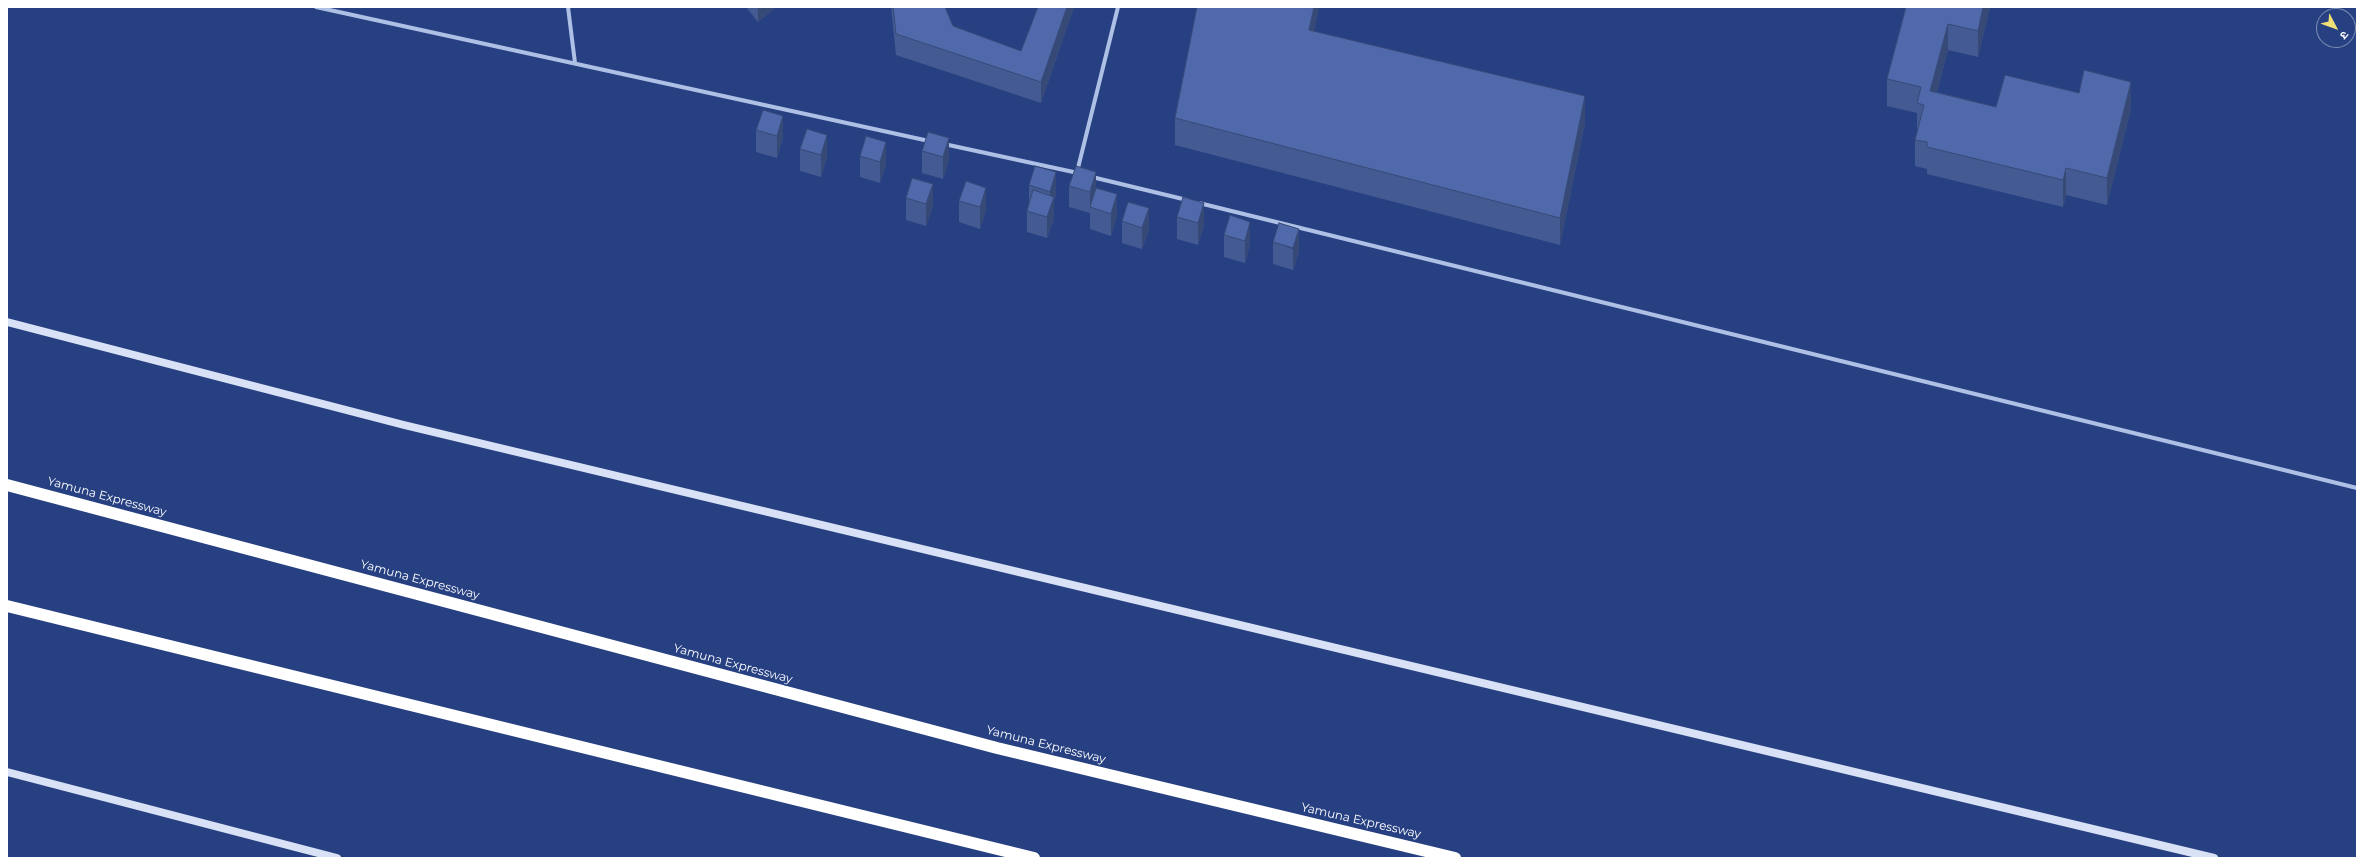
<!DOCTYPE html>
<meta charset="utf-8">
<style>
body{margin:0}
#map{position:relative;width:2364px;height:865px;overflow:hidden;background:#274082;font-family:Montserrat,"Noto Sans Devanagari",sans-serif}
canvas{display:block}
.frame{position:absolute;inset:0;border:8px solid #fff;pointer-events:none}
.north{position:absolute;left:2316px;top:8px;width:40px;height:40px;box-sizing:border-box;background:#274082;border:1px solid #7d8cb4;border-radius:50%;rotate:131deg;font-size:11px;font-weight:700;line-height:16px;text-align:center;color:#fff}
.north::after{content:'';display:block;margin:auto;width:14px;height:18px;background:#efdf75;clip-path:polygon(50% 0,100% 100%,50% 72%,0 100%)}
</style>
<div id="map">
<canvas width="2364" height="865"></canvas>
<div class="frame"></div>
<div class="north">उ</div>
</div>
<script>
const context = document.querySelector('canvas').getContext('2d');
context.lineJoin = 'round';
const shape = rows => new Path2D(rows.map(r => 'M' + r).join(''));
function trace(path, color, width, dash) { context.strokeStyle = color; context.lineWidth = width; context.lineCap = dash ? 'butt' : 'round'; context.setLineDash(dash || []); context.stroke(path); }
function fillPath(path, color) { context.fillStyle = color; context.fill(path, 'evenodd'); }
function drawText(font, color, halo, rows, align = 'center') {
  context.font = font + ' Montserrat,sans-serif'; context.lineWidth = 3; context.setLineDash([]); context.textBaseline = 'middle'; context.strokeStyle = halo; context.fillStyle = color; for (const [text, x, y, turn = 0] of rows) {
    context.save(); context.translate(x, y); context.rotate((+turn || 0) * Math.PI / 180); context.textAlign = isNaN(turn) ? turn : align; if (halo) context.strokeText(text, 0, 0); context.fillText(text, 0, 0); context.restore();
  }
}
const street = shape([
 [316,7,929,141],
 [568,7,575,63],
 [944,144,1078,173],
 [1077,172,1118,7],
 [1092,177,1187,200],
 [1199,203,2357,488]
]);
const secondary = shape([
 [7,322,404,425,2214,858],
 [7,772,337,858]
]);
const highway = shape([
 [7,485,997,748,1455,858],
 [7,606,1034,858]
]);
const wall = shape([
 [746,7,776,7,758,22],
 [891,7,945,7,953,26,1021,51,1038,7,1074,7,1041,103,896,55],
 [1197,7,1319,7,1314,32,1585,123,1560,245,1175,145,1175,118],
 [1906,7,1990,7,1978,57,1948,50,1937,92,1996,107,2131,108,2107,205,2066,195,2063,207,1927,174,1927,169,1915,166,1915,140,1918,130,1917,130,1917,113,1887,106,1887,79],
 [756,130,783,138,777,158,756,152],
 [866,136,886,164,880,183,860,177,860,156],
 [800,149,827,157,821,177,800,171],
 [922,151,949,159,943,179,922,173],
 [966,181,986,210,980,229,959,222,959,201],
 [1029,185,1056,194,1054,201,1054,219,1047,238,1027,232,1027,211,1029,202],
 [1069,186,1096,188,1117,216,1111,236,1090,229,1090,213,1069,207],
 [906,198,933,206,926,226,906,220],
 [1230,215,1250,243,1245,263,1224,257,1224,235],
 [1177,217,1204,225,1198,245,1177,239],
 [1122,221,1149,230,1142,249,1122,243],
 [1273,242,1299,251,1293,270,1273,264]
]);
const shadedWall = shape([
 [758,7,776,7,758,22],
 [1067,7,1074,7,1041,103,1041,82],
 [1314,7,1319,7,1309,57,1309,30],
 [1983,7,1990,7,1978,57,1978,31],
 [1948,24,1948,50,1930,117,1930,91],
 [2131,82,2131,108,2107,205,2107,178],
 [1585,96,1585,123,1560,245,1560,218],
 [783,116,783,138,777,158,777,136],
 [827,135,827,157,821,177,821,155],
 [949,138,949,159,943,179,943,157],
 [886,142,886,164,880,183,880,162],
 [2066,168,2066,195,2063,207,2063,180],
 [1056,172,1056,194,1054,201,1054,219,1047,238,1047,217,1050,210,1050,192],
 [1096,172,1096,194,1090,207,1090,192],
 [933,184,933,206,926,226,926,204],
 [986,188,986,210,980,229,980,207],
 [1117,194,1117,216,1111,236,1111,214],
 [1204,203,1204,225,1198,245,1198,223],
 [1149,208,1149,230,1142,249,1142,228],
 [1250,222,1250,243,1245,263,1245,241],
 [1299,229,1299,251,1293,270,1293,248]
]);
const building = shape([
 [893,7,945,7,953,26,1021,51,1038,7,1067,7,1041,82,896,34,893,7],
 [1197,7,1314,7,1309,30,1585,96,1560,218,1175,118,1197,7],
 [1906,7,1983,7,1978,31,1948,24,1930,91,1996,107,2005,75,2079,93,2084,70,2131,82,2107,178,2066,168,2063,180,1927,147,1927,142,1915,140,1924,105,1917,103,1921,87,1887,79,1906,7],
 [763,110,783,116,777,136,756,130,763,110],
 [807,129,827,135,821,155,800,149,807,129],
 [928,132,949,138,943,157,922,151,928,132],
 [866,136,886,142,880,162,860,156,866,136],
 [1035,166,1056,172,1050,192,1029,185,1035,166],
 [1076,166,1096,172,1090,192,1069,186,1076,166],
 [912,178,933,184,926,204,906,198,912,178],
 [966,181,986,188,980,207,959,201,966,181],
 [1096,188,1117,194,1111,214,1090,207,1096,188],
 [1033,190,1054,197,1047,217,1027,211,1033,190],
 [1183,197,1204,203,1198,223,1177,217,1183,197],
 [1128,202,1149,208,1142,228,1122,221,1128,202],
 [1230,215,1250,222,1245,241,1224,235,1230,215],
 [1279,223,1299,229,1293,248,1273,242,1279,223]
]);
const streetNames = [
 ["Yamuna Expressway",107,497,15],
 ["Yamuna Expressway",420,580,15],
 ["Yamuna Expressway",733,664,15],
 ["Yamuna Expressway",1046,745,14],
 ["Yamuna Expressway",1361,821,13]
];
trace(street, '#afc0e6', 4);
trace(secondary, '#d9e1f6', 8);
trace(highway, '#fff', 12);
fillPath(wall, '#445a92');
fillPath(shadedWall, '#374a77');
fillPath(building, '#4f69aa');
trace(building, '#374a77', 1);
drawText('12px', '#fff', '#274082', streetNames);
</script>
